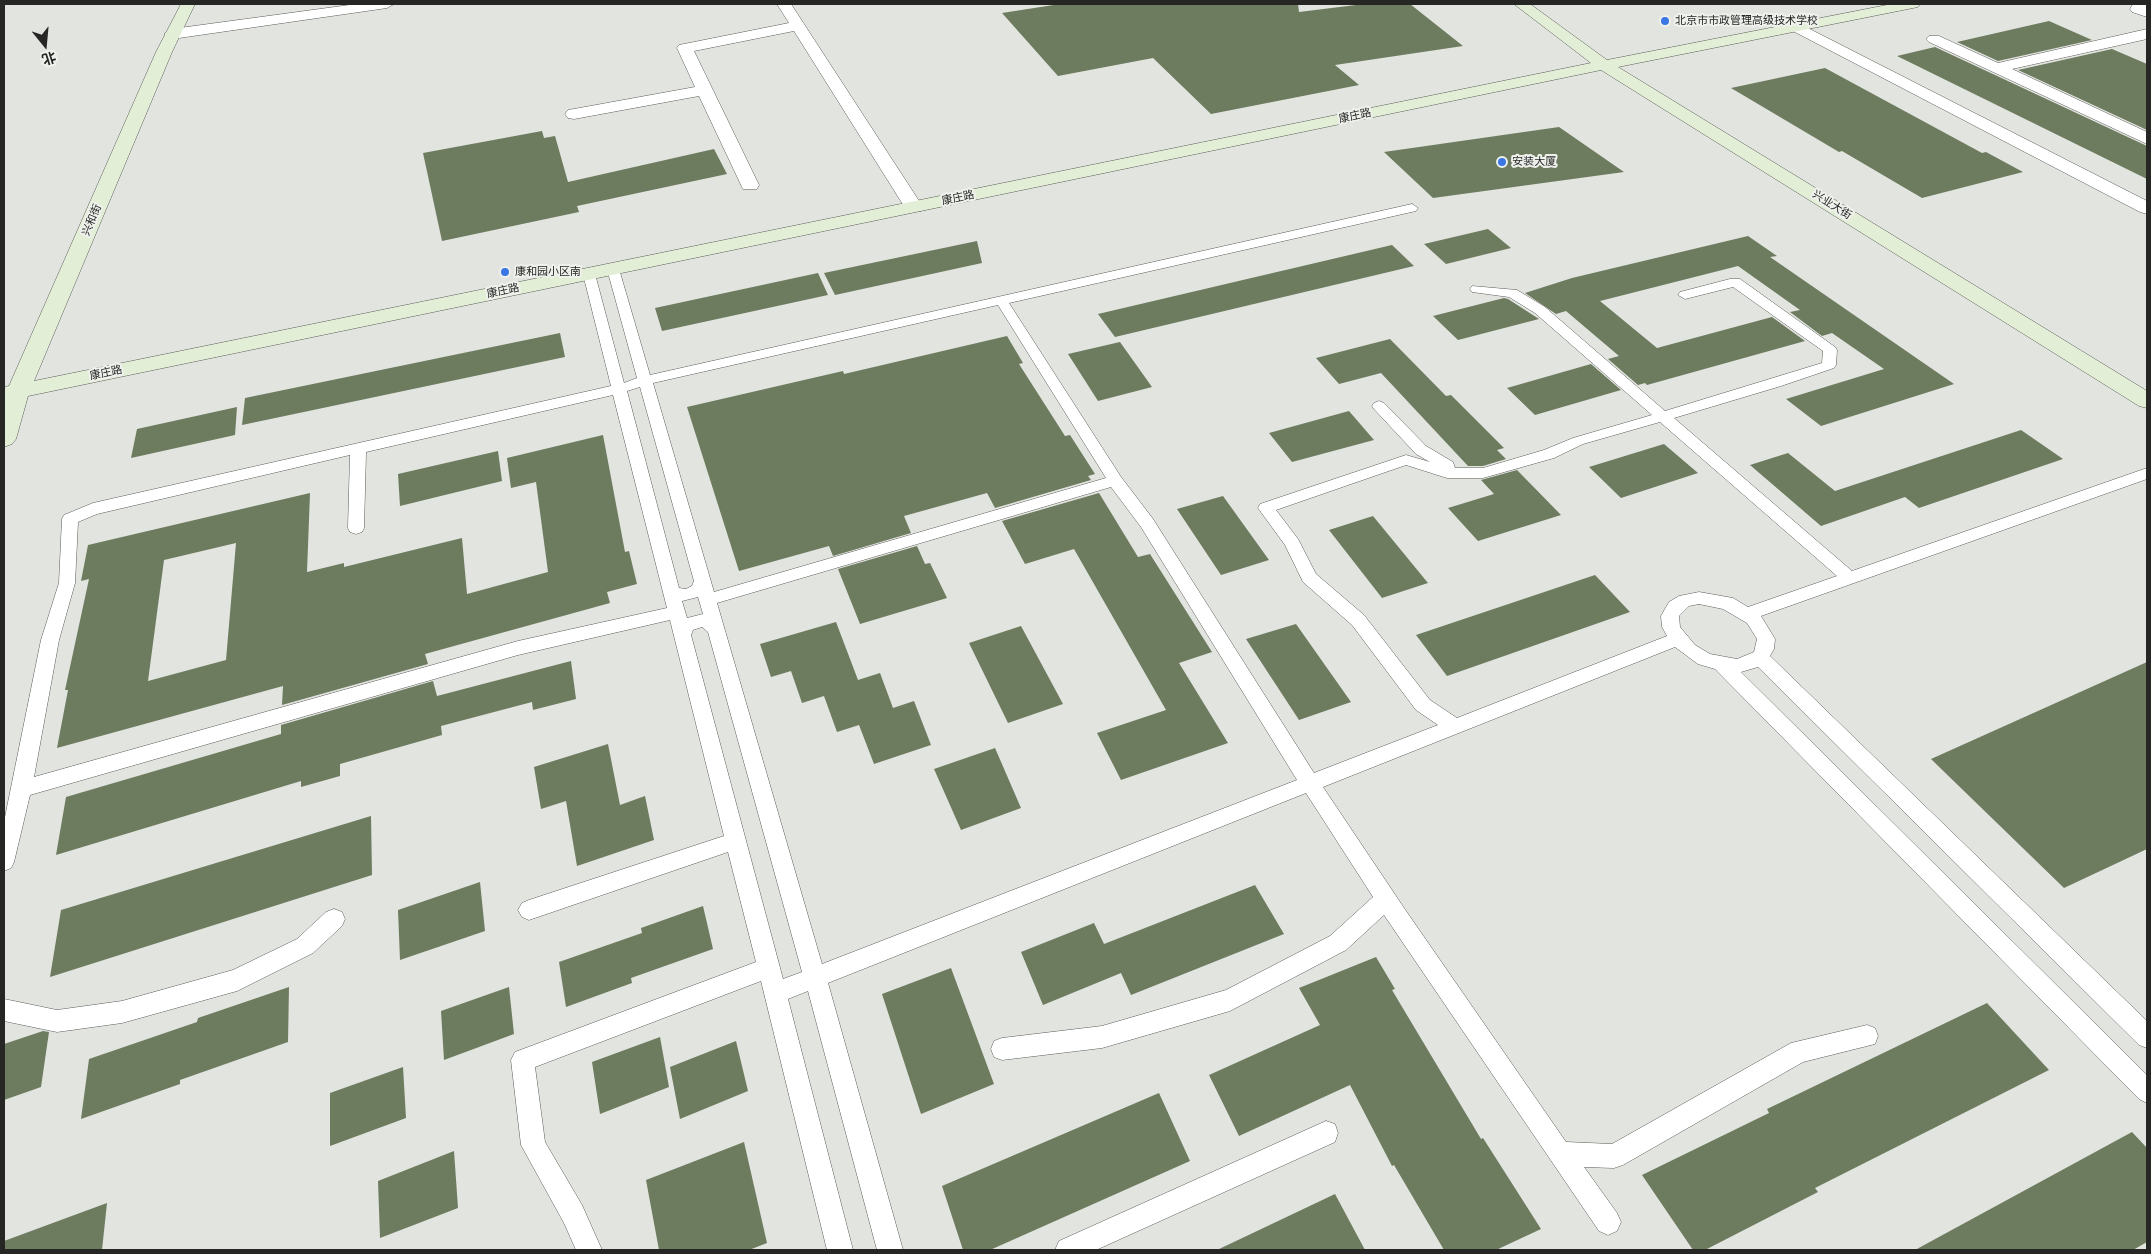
<!DOCTYPE html>
<meta charset="utf-8">
<style>
body{margin:0}
#map{position:relative;width:2151px;height:1254px;overflow:hidden;background:#e2e4e0;font-family:Literata,"Noto Sans SC",serif}
canvas{display:block}
.frame{position:absolute;inset:0;border:5px solid #262725;pointer-events:none}
.north{position:absolute;left:20px;top:20px;width:50px;height:50px;-webkit-text-stroke:4px #eff1ed;paint-order:stroke;rotate:163deg;font-size:14px;font-weight:700;line-height:20px;text-align:center;color:#262725}
.north::after{content:'';display:block;margin:auto;width:18px;height:22px;background:#262725;clip-path:polygon(50% 0,100% 100%,50% 72%,0 100%)}
</style>
<div id="map">
<canvas width="2151" height="1254"></canvas>
<div class="frame"></div>
<div class="north">北</div>
</div>
<script>
const context = document.querySelector('canvas').getContext('2d');
context.lineJoin = 'round';
function fillPath(path, color) { context.fillStyle = color; context.fill(path, 'evenodd'); }
const shape = rows => new Path2D(rows.map(r => 'M' + r).join(''));
function trace(path, color, width, dash) { context.strokeStyle = color; context.lineWidth = width; context.lineCap = dash ? 'butt' : 'round'; context.setLineDash(dash || []); context.stroke(path); }
function drawText(font, color, halo, rows, align = 'center') {
  context.font = font + ' Literata,"Noto Sans SC",serif'; context.lineWidth = 4; context.setLineDash([]); context.textBaseline = 'middle'; context.strokeStyle = halo; context.fillStyle = color; for (const [text, x, y, turn = 0] of rows) {
    context.save(); context.translate(x, y); context.rotate((+turn || 0) * Math.PI / 180); context.textAlign = isNaN(turn) ? turn : align; if (halo) context.strokeText(text, 0, 0); context.fillText(text, 0, 0); context.restore();
  }
}
const building = shape([
 [1060,4,1298,4,1299,12,1364,4,1410,4,1463,46,1335,65,1359,85,1211,114,1153,58,1058,76,1002,13],
 [2049,21,2092,40,1998,61,1957,42],
 [1935,47,2147,146,2147,179,1897,56],
 [2112,49,2147,64,2147,130,2018,70],
 [1825,68,1982,153,1986,152,2023,172,1922,198,1842,151,1839,152,1731,88],
 [1559,127,1624,172,1433,198,1384,152],
 [542,131,544,138,555,136,568,182,714,149,727,174,577,206,579,212,442,241,423,153],
 [1488,229,1511,248,1446,264,1424,244],
 [1748,236,1777,256,1770,257,1954,384,1821,426,1786,399,1884,369,1832,333,1822,336,1790,312,1800,310,1738,266,1600,301,1657,348,1772,317,1805,341,1647,385,1645,383,1638,385,1608,359,1619,356,1566,311,1556,314,1525,293,1572,278],
 [977,241,982,263,835,295,824,273],
 [1392,245,1414,266,1115,337,1098,314],
 [818,273,828,295,662,331,655,308],
 [1504,298,1508,299,1539,319,1458,340,1433,316],
 [560,333,565,357,242,425,245,398],
 [1007,336,1023,363,1019,364,1065,436,1070,435,1095,474,1088,476,1091,480,995,508,987,493,904,516,911,533,833,556,829,546,739,571,687,407,843,371,844,374],
 [1390,339,1446,396,1451,395,1504,448,1497,450,1506,459,1483,466,1468,466,1381,373,1339,384,1316,358],
 [1120,342,1152,387,1098,401,1068,354],
 [1591,364,1621,390,1535,415,1507,388],
 [237,407,235,435,131,458,137,429],
 [1349,411,1374,440,1292,462,1269,433],
 [2021,430,2063,459,1919,508,1905,497,1821,526,1750,465,1788,453,1835,491],
 [603,435,625,552,629,551,637,584,607,592,610,603,425,654,428,664,282,705,283,686,57,748,68,690,65,690,89,579,81,581,88,545,310,493,307,572,344,563,344,567,462,538,467,594,548,572,536,482,511,488,507,458],
 [236,543,226,660,148,681,164,560],
 [1664,444,1698,473,1621,498,1589,467],
 [498,451,502,481,400,506,398,474],
 [1517,470,1561,515,1478,541,1448,508,1494,494,1481,480],
 [1099,493,1138,557,1150,554,1212,652,1179,663,1228,743,1121,780,1097,733,1166,710,1074,549,1025,564,1002,521],
 [1223,496,1269,560,1221,575,1177,509],
 [1373,516,1428,583,1382,598,1329,530],
 [917,546,925,564,930,563,947,598,860,624,838,569],
 [1595,575,1630,612,1447,676,1416,635],
 [836,622,858,680,880,673,893,708,914,701,931,745,874,764,859,725,837,732,824,696,802,703,791,671,771,677,760,644],
 [1296,624,1351,702,1299,720,1246,639],
 [1021,626,1063,704,1008,723,969,643],
 [571,661,576,699,533,710,532,702,441,726,442,735,340,764,340,776,301,787,301,781,56,855,66,797,281,734,281,725,433,681,437,696],
 [2147,662,2147,849,2064,888,1931,759],
 [608,744,620,805,645,796,654,840,577,866,566,801,541,809,534,767],
 [995,748,1021,808,961,830,934,769],
 [371,816,372,875,50,977,61,910],
 [480,882,485,931,400,960,398,910],
 [1255,885,1284,934,1131,995,1121,973,1043,1005,1021,952,1094,923,1104,944],
 [703,906,713,949,631,978,632,983,566,1007,559,962,642,933,641,928],
 [1376,957,1395,989,1392,990,1481,1139,1483,1138,1541,1229,1496,1250,1444,1250,1394,1165,1392,1166,1350,1085,1239,1136,1209,1075,1320,1025,1299,988],
 [951,968,994,1084,921,1114,882,994],
 [289,987,288,1042,180,1080,180,1084,81,1119,89,1059,197,1022,198,1018],
 [509,987,514,1034,444,1060,441,1011],
 [1987,1003,2049,1070,1815,1188,1818,1192,1705,1250,1693,1250,1642,1175,1769,1113,1767,1109],
 [43,1031,49,1032,41,1087,4,1100,4,1044],
 [660,1037,669,1087,600,1114,592,1062],
 [736,1041,748,1091,680,1119,670,1067],
 [403,1067,406,1118,330,1146,330,1093],
 [1159,1093,1190,1161,990,1250,963,1250,942,1186],
 [2132,1132,2147,1148,2147,1242,2133,1250,1915,1250],
 [744,1142,767,1243,749,1250,659,1250,646,1180],
 [454,1151,458,1208,380,1238,378,1181],
 [1335,1194,1365,1250,1217,1250],
 [107,1203,102,1250,4,1250,4,1241]
]);
const lane = shape([
 [1412,204,1418,208,1416,211,1009,303,1121,477,1153,519,1314,773,1438,725,1416,710,1352,625,1303,582,1285,545,1258,508,1260,504,1406,455,1430,462,1416,454,1374,409,1372,406,1374,403,1379,401,1384,403,1426,446,1453,462,1455,468,1483,468,1544,450,1573,438,1652,415,1535,313,1509,297,1472,292,1470,289,1472,286,1517,290,1545,307,1665,411,1822,363,1823,351,1733,287,1685,299,1678,295,1680,292,1730,279,1740,279,1835,347,1837,350,1836,365,1834,368,1781,386,1674,418,1852,571,2147,468,2147,479,1761,616,1775,639,1774,649,1770,656,2147,1021,2147,1048,2139,1045,1758,667,1741,672,2147,1075,2147,1103,2139,1099,1715,669,1698,664,1675,647,1323,787,1404,908,1566,1142,1612,1144,1791,1043,1867,1025,1875,1028,1878,1036,1875,1044,1803,1062,1623,1165,1614,1168,1584,1167,1617,1213,1621,1222,1617,1231,1608,1235,1599,1231,1384,915,1346,950,1230,1011,1102,1048,1002,1060,994,1057,991,1049,994,1041,1002,1038,1102,1026,1226,990,1330,936,1373,897,1306,793,828,983,903,1250,877,1250,808,991,788,999,853,1250,827,1250,761,981,535,1067,545,1142,582,1205,602,1250,576,1250,564,1223,521,1145,511,1060,515,1052,756,962,728,852,529,920,522,917,518,910,522,903,529,900,724,836,670,620,518,655,30,795,14,862,11,868,4,871,4,822,41,640,59,583,62,519,64,515,93,503,611,386,583,274,589,270,595,274,624,383,637,378,607,269,613,265,619,269,650,375,1412,204],
 [998,305,1106,478,714,592,653,383,998,305],
 [640,387,694,581,692,586,686,589,679,588,627,391,640,387],
 [613,395,667,608,518,641,34,777,59,640,75,583,78,522,97,514,350,455,348,528,350,532,356,534,362,532,364,528,366,452,613,395],
 [1660,422,1837,576,1748,607,1733,598,1699,592,1679,596,1669,602,1661,616,1662,627,1667,636,1457,718,1430,700,1364,615,1316,574,1298,539,1276,510,1406,465,1447,478,1483,478,1554,458,1583,444,1660,422],
 [1111,487,1141,527,1297,780,822,964,717,603,1111,487],
 [698,597,703,614,687,618,682,601,698,597],
 [1699,604,1723,609,1747,623,1757,639,1754,652,1737,659,1710,654,1695,645,1680,627,1679,616,1689,606,1699,604],
 [702,627,708,632,802,972,783,979,691,635,693,630,702,627],
 [334,909,342,912,345,919,342,926,313,953,237,991,122,1023,57,1032,4,1021,4,999,57,1010,122,1001,233,970,297,939,326,912,334,909],
 [1326,1121,1335,1124,1338,1133,1335,1142,1096,1250,1055,1250,1059,1241,1326,1121]
]);
const street = shape([
 [357,4,394,4,387,8,172,39,164,34,172,29,357,4],
 [777,4,791,4,923,207,921,211,907,211,794,31,694,51,759,185,757,189,743,189,741,185,699,96,574,119,568,118,565,114,568,110,574,109,695,87,677,48,679,45,789,23,777,4],
 [2133,4,2147,4,2147,17,2132,12,2130,9,2133,4],
 [1796,22,2147,201,2147,214,2140,212,1791,30,1788,27,1796,22],
 [2147,29,2147,39,2012,69,2147,132,2147,144,1929,42,1926,39,1929,36,1939,36,1998,63,2147,29]
]);
const secondary = shape([
 [181,4,195,4,172,52,34,381,1591,63,1514,4,1530,4,1607,60,1892,4,1920,4,1918,7,1618,67,2147,391,2147,408,2139,406,1601,70,28,396,16,439,12,444,4,447,4,387,9,386,156,52,181,4]
]);
const markers = [
 [1665,21,5,"#3b76e5"],
 [1502,162,5,"#3b76e5"],
 [505,272,5,"#3b76e5"]
];
const farPoinames = [
 ["北京市市政管理高级技术学校",1675,21],
 ["安装大厦",1512,162],
 ["康和园小区南",515,272]
];
const farStreetnames = [
 ["康庄路",1355,116,-12],
 ["康庄路",958,198,-12],
 ["兴业大街",1832,205,32],
 ["兴和街",92,220,-67],
 ["康庄路",503,291,-12],
 ["康庄路",106,373,-12]
];
fillPath(building, '#6d7b5e');
trace(lane, '#5b5c59', 1);
trace(street, '#5b5c59', 1);
trace(secondary, '#5b5c59', 1);
fillPath(lane, '#fff');
fillPath(street, '#fff');
fillPath(secondary, '#e3eed6');
for (const [x, y, r, color] of markers) { const dot = new Path2D(); dot.arc(x, y, r, 0, 2 * Math.PI); context.fillStyle = color; context.fill(dot); trace(dot, '#eff1ed', 2); }
drawText('11px', '#262725', '#eff1ed', farPoinames, 'left');
drawText('11px', '#262725', '#eff1ed', farStreetnames);
</script>
